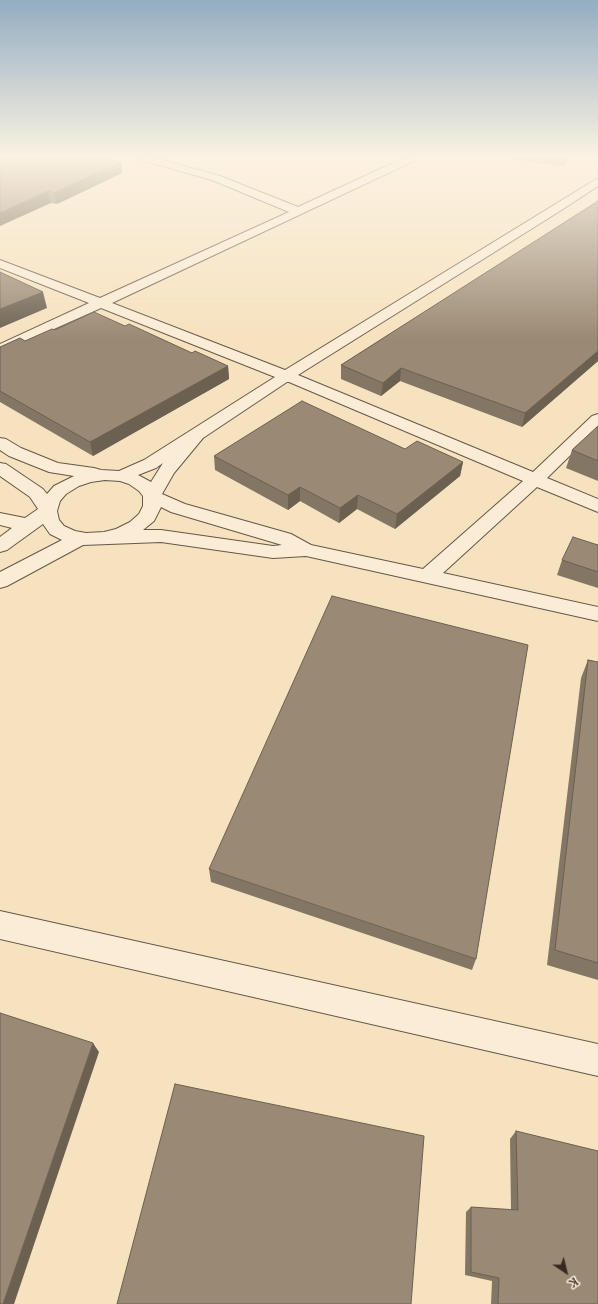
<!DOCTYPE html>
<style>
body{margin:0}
#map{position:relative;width:598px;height:1304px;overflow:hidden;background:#f7e2bf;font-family:"Sorts Mill Goudy",serif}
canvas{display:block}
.north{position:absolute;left:546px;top:1252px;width:40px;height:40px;-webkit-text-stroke:3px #faecd5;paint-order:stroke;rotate:145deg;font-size:11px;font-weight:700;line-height:16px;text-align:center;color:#352922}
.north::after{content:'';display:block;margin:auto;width:14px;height:18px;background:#352922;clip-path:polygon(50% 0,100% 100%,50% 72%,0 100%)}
</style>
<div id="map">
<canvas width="598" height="1304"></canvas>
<div class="north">K</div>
</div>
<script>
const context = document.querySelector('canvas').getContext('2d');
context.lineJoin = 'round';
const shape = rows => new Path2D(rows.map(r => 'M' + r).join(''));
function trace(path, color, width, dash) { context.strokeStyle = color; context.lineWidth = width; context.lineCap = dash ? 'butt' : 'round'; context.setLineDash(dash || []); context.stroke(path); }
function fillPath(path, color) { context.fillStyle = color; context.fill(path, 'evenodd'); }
const minor = shape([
 [140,158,155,158,220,176,298,207,404,158,417,158,416,160,112,303,285,370,598,178,598,186,560,211,298,375,533,472,592,416,598,414,598,428,547,478,598,499,598,512,537,487,443,573,598,607,598,621,306,556,273,558,161,542,83,545,7,586,0,588,0,572,62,540,50,534,43,524,7,550,0,552,0,537,12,528,0,525,0,513,25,518,38,509,30,497,0,476,0,463,6,464,43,489,47,494,54,486,74,476,49,472,9,456,0,450,0,438,6,439,21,448,58,463,94,468,101,470,119,471,144,460,275,377,101,308,0,353,0,344,89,303,0,268,0,260,100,298,289,212,212,180,141,160,140,158],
 [287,382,289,382,523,481,423,569,311,545,291,534,185,504,162,494,174,473,203,438,287,382],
 [163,463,151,482,138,475,156,468,163,463],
 [105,480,120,481,129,484,139,491,143,496,143,506,139,514,130,522,116,529,104,532,86,533,75,531,64,526,59,520,57,511,60,501,66,494,79,486,91,482,105,480],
 [161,507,171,512,282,545,273,546,161,530,143,530,154,521,161,507],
 [0,911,598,1044,598,1076,0,939,0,911]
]);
const wall = shape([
 [0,158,122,173,57,204,51,203],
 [504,158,569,158,563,166],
 [598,201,598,361,522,427,400,381,381,396,341,379,341,365],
 [125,326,192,353,228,366,229,379,93,456,0,402,0,347,25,341,55,330],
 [598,426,598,481,566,468,572,450],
 [405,449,463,462,460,476,395,529,357,509,339,523,300,501,288,510,215,470,214,456],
 [598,545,598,588,557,575,562,560],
 [588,660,598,662,598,980,547,965,581,678],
 [209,869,476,959,472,970,211,882],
 [516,1131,598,1304,491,1304,492,1281,465,1275,466,1212,471,1207,511,1210,510,1139]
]);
const shadedWall = shape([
 [565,158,569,158,563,166],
 [121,162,122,173,57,204,54,193],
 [48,191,51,203,0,226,0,213],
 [43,292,47,308,0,328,0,309],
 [598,351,598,361,522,427,525,413],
 [228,366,229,379,93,456,90,442],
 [401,368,400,381,381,396,383,383],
 [463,462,460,476,395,529,397,514],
 [300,487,300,501,288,510,288,495],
 [358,495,357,509,339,523,340,508],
 [93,1043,99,1052,14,1304,3,1304]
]);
const building = shape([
 [0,158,101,158,121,162,54,193,48,191,0,213,0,158],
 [598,201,598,351,525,413,401,368,383,383,341,365,598,201],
 [0,272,43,292,0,309,0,272],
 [94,312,125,326,129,324,192,353,195,351,228,366,90,442,0,391,0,347,20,338,25,341,52,329,55,330,94,312],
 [302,401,405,449,417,441,463,462,397,514,358,495,340,508,300,487,288,495,214,456,302,401],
 [598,426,598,461,572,450,598,426],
 [573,537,598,545,598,572,562,560,573,537],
 [332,596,528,645,476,959,209,869,332,596],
 [588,660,598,662,598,963,555,950,588,660],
 [0,1013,93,1043,3,1304,0,1304,0,1013],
 [175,1084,424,1136,411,1304,117,1304,175,1084],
 [516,1131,598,1151,598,1304,498,1304,499,1278,471,1272,471,1207,518,1210,516,1131]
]);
trace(minor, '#665749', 2);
fillPath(minor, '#faecd5');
fillPath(wall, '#847664');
fillPath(shadedWall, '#6c6051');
fillPath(building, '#9a8974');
trace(building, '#6c6051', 1);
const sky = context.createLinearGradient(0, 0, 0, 340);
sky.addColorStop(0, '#93adc2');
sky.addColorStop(0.46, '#fbf2e2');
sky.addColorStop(1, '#fbf2e200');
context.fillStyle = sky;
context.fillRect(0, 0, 598, 340);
</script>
